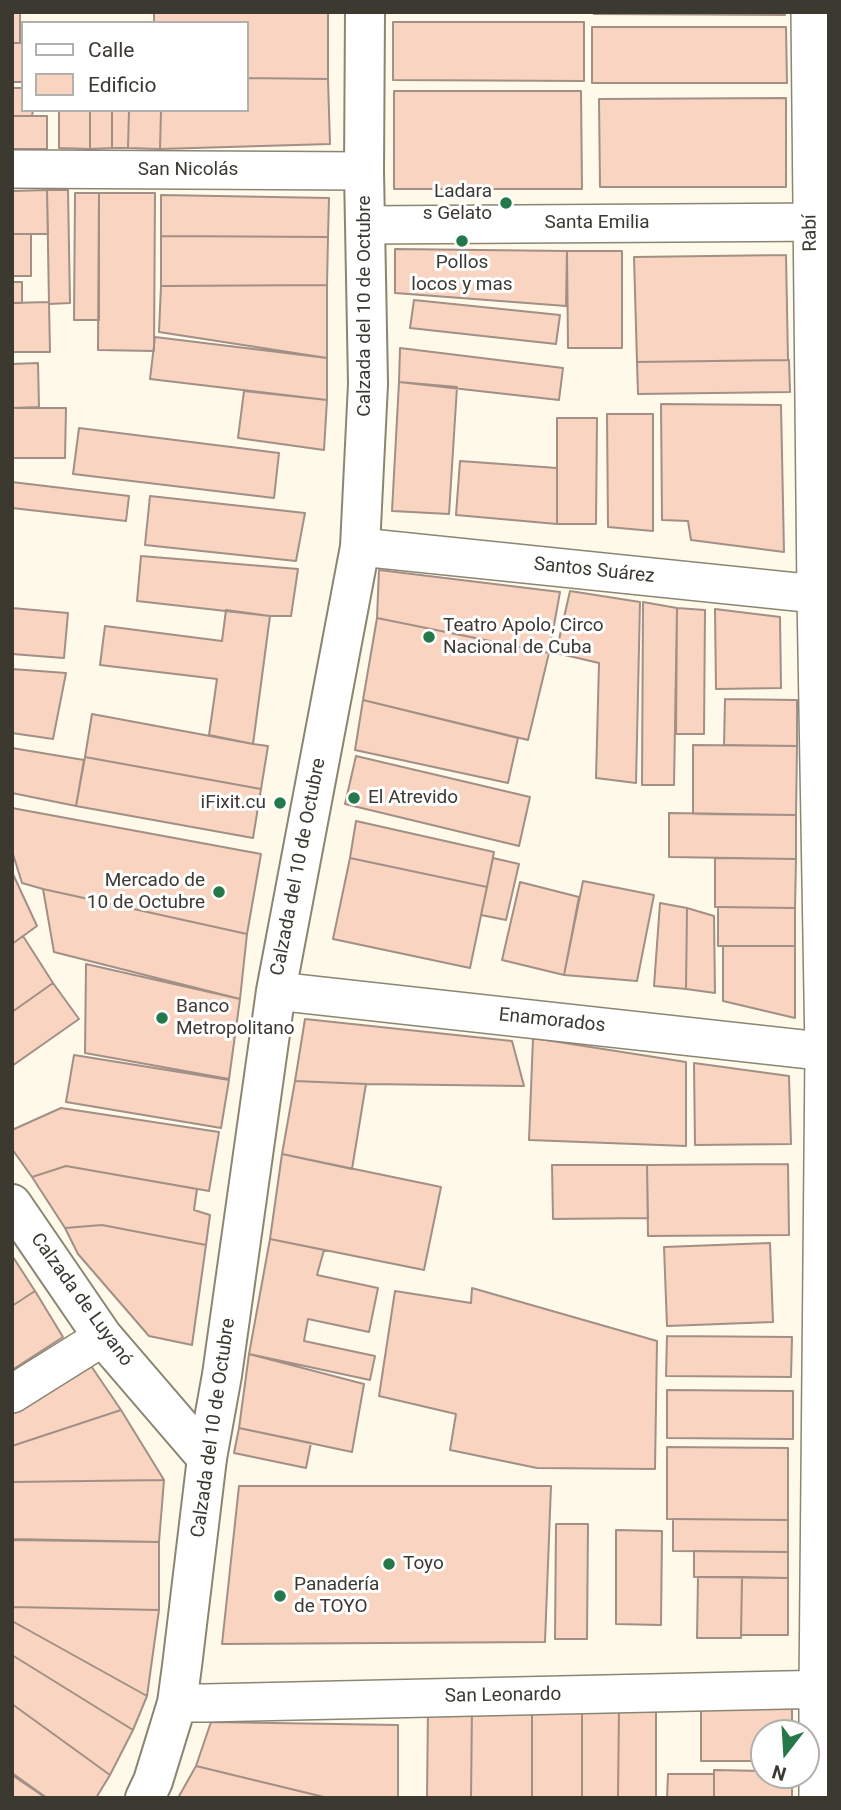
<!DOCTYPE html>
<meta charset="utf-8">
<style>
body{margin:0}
#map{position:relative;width:841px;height:1810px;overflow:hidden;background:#fff9ea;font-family:Roboto,sans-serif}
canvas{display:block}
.frame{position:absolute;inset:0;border:14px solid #3c3931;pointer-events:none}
.legend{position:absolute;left:21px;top:21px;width:228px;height:91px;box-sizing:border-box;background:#fff;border:2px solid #b1b0ad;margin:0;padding:9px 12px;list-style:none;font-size:21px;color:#3c3931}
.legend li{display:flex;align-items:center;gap:14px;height:35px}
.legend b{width:35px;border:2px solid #b1b0ad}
.north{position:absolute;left:750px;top:1719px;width:70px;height:70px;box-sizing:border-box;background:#fff;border:2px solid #b1b0ad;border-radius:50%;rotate:197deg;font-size:19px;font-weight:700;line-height:28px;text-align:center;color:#3c3931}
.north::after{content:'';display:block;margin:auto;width:24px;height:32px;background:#25784a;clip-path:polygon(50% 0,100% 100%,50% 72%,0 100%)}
</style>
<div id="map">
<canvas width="841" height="1810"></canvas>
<div class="frame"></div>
<ul class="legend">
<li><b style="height:9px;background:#fff"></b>Calle</li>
<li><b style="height:19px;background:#f9d4c1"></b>Edificio</li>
</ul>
<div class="north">N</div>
</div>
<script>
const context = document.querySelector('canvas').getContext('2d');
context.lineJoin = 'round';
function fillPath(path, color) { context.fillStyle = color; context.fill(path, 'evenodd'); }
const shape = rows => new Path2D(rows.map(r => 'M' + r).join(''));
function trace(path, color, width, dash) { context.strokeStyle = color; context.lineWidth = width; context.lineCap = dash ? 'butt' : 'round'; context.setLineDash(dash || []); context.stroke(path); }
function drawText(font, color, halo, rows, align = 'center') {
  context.font = font + ' Roboto,sans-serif'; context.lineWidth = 6; context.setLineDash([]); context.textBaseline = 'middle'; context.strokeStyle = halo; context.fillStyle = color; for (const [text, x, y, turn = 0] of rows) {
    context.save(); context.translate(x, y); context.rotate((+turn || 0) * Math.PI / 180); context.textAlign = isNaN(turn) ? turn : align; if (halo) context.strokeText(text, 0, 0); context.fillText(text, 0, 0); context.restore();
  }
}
const building = shape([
 [12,12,20,12,20,43,12,43,12,12],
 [154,12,328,12,328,79,247,78,247,23,154,23,154,12],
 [594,12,785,12,785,15,594,14,594,12],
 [393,22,584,22,584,81,393,80,393,22],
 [592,27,786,27,787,83,592,83,592,27],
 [12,43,23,43,23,82,12,82,12,43],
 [247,78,328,79,330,144,160,149,161,110,247,110,247,78],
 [12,88,23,88,23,110,33,110,32,116,12,116,12,88],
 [394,91,581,91,582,189,394,189,394,91],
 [786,98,786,187,600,187,599,99,786,98],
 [59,110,90,110,90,149,59,148,59,110],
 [90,110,112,110,112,148,90,149,90,110],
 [112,110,129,110,128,148,112,148,112,110],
 [129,110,161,110,160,149,128,148,129,110],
 [12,116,47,116,47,149,12,149,12,116],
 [47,190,68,190,70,303,49,304,47,190],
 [47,190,48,234,12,234,12,191,47,190],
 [75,193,99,193,99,320,74,320,75,193],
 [99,193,155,193,154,351,98,350,99,193],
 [161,195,329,198,328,237,161,236,161,195],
 [12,234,31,234,31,276,12,276,12,234],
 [161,236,328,237,327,285,161,286,161,236],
 [395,249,567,251,566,306,395,293,395,249],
 [567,251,622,251,622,348,568,348,567,251],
 [786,255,788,360,637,362,634,257,786,255],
 [12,282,22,282,22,303,12,303,12,282],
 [327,285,327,358,159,332,161,286,327,285],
 [414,300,560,315,556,344,410,328,414,300],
 [49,302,50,352,12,352,12,303,49,302],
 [155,337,327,358,327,400,150,379,155,337],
 [400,348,563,368,559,400,399,382,400,348],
 [789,360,790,392,638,394,637,362,789,360],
 [38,363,39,407,12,408,12,364,38,363],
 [399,382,457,387,449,514,392,511,399,382],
 [244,391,327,400,324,450,238,438,244,391],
 [661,404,781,405,784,552,691,540,688,521,662,520,661,404],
 [12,408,66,408,65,458,12,458,12,408],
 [607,414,653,414,653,531,608,527,607,414],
 [557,418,597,418,596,524,557,524,557,418],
 [79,428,279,453,274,498,73,474,79,428],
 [460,461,557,468,557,524,456,515,460,461],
 [12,482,129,496,126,521,12,508,12,482],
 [150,496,305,513,296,561,145,545,150,496],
 [141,556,298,569,291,616,270,616,137,601,141,556],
 [379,570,560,592,549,653,377,618,379,570],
 [570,591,640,602,636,783,596,778,599,663,556,653,570,591],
 [643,602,677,608,674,785,642,785,643,602],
 [12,608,68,613,64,658,12,654,12,608],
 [677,608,705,610,704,734,676,734,677,608],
 [715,609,780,617,781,688,716,689,715,609],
 [226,610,270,616,253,744,209,735,217,679,100,665,105,626,222,641,226,610],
 [377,618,549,653,528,740,363,700,377,618],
 [12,669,66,673,53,739,12,733,12,669],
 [725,699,797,700,797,746,724,745,725,699],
 [363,700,518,738,508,783,355,750,363,700],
 [92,714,253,744,268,746,261,789,85,757,92,714],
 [693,745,797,746,796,815,693,814,693,745],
 [12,748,84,760,76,806,12,793,12,748],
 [356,756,530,797,519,846,345,804,356,756],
 [85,757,261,789,253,838,76,806,85,757],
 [12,808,261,854,247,934,43,889,22,883,12,851,12,808],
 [669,813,796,815,796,859,669,857,669,813],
 [356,821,494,852,487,887,350,858,356,821],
 [350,858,487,887,470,968,333,939,350,858],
 [493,858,519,864,506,920,481,915,493,858],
 [715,858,796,859,795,908,715,907,715,858],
 [12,872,37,926,12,944,12,872],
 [583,881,654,895,637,981,564,975,583,881],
 [520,882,579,897,564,975,502,960,520,882],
 [43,889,247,934,240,999,54,952,43,889],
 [660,903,687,908,686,989,654,986,660,903],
 [718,907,795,908,795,946,718,946,718,907],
 [687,908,714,916,715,993,686,989,687,908],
 [23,936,53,983,12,1012,12,944,23,936],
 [723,946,795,946,795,1018,723,1001,723,946],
 [86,964,240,999,229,1079,85,1053,86,964],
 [53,983,79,1019,12,1066,12,1012,53,983],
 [305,1019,512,1041,524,1086,366,1084,295,1081,305,1019],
 [533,1038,686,1062,686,1146,529,1140,533,1038],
 [74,1055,229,1080,221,1128,66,1102,74,1055],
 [694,1063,789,1076,791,1144,695,1145,694,1063],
 [295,1081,366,1084,352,1169,282,1154,295,1081],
 [61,1108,219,1132,209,1191,66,1166,32,1177,12,1149,12,1130,61,1108],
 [282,1154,441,1187,424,1270,270,1239,282,1154],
 [788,1164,789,1235,648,1236,647,1165,788,1164],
 [552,1165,647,1165,648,1218,553,1219,552,1165],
 [66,1166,197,1189,194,1210,210,1215,206,1245,102,1225,65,1228,32,1177,66,1166],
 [102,1225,206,1245,192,1345,149,1336,78,1254,65,1228,102,1225],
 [270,1239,324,1250,317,1275,378,1288,369,1332,308,1319,304,1341,375,1356,370,1380,249,1354,270,1239],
 [770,1243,773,1322,667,1326,664,1247,770,1243],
 [13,1257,35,1291,12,1306,12,1258,13,1257],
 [472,1288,657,1341,655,1469,537,1468,450,1450,456,1414,379,1396,395,1291,471,1303,472,1288],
 [35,1291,63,1337,12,1370,12,1306,35,1291],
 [667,1336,792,1337,791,1377,666,1376,667,1336],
 [249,1354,364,1384,352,1452,239,1428,249,1354],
 [87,1360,121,1410,12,1446,12,1412,87,1360],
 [667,1390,793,1391,793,1439,667,1438,667,1390],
 [121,1410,164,1480,12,1482,12,1446,121,1410],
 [239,1428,311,1443,306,1468,234,1453,239,1428],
 [667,1447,788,1448,788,1520,667,1519,667,1447],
 [164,1480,159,1542,12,1539,12,1482,164,1480],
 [239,1486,551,1486,545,1642,222,1644,239,1486],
 [673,1519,788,1520,788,1552,673,1551,673,1519],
 [556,1524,588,1524,587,1639,555,1639,556,1524],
 [616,1530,662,1531,661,1625,616,1624,616,1530],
 [12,1540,159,1542,159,1610,12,1607,12,1540],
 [694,1551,788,1552,788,1578,694,1577,694,1551],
 [698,1577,742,1577,741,1638,697,1638,698,1577],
 [742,1577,788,1578,788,1635,741,1635,742,1577],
 [12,1607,159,1610,147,1696,12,1621,12,1607],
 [12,1621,147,1696,133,1730,12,1655,12,1621],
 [12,1655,133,1730,110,1775,12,1704,12,1655],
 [12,1704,110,1775,96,1798,47,1798,12,1773,12,1704],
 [701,1705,792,1706,792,1733,764,1733,764,1761,701,1761,701,1705],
 [428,1707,472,1707,471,1798,427,1798,428,1707],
 [472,1707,532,1708,532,1798,471,1798,472,1707],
 [532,1708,582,1708,582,1798,532,1798,532,1708],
 [582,1708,619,1708,618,1798,582,1798,582,1708],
 [619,1708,656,1709,656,1798,618,1798,619,1708],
 [211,1722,398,1725,398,1798,328,1798,196,1766,211,1722],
 [196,1766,328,1798,178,1798,196,1766],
 [714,1770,764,1771,764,1775,792,1775,792,1798,714,1798,714,1770],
 [668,1774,714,1774,714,1798,667,1798,668,1774],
 [12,1775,46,1798,12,1798,12,1775]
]);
const minor = shape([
 [810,12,816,594,824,1052,818,1689,818,1798],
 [12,169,364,171],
 [365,225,829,222],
 [360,547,816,594,829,594],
 [276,991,829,1052],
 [12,1394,103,1337],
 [177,1703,205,1703,829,1689]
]);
const secondary = shape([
 [12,1204,103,1337,207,1458]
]);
const primary = shape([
 [145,1798,153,1781,177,1703,182,1666,207,1458,222,1375,276,991,360,547,368,384,364,171,365,12]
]);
const markers = [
 [506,203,7,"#25784a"],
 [462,241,7,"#25784a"],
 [429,637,7,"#25784a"],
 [354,798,7,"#25784a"],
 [280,803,7,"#25784a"],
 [219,892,7,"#25784a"],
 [162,1018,7,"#25784a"],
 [389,1564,7,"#25784a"],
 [280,1596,7,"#25784a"]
];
const streetNames = [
 ["San Nicolás",188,170],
 ["Santa Emilia",597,223],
 ["Rabí",811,233,-91],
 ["Calzada del 10 de Octubre",365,306,-90],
 ["Santos Suárez",594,571,6],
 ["Calzada del 10 de Octubre",299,867,-79],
 ["Enamorados",552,1021,6],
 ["Calzada de Luyanó",81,1300,54],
 ["Calzada del 10 de Octubre",214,1428,-82],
 ["San Leonardo",503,1696,-1]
];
const poiNames = [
 ["Ladara",492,192,"right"],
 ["s Gelato",492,214,"right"],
 ["Pollos",462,263,"center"],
 ["locos y mas",462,285,"center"],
 ["Teatro Apolo, Circo",443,626],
 ["Nacional de Cuba",443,648],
 ["El Atrevido",368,798],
 ["iFixit.cu",266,803,"right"],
 ["Mercado de",205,881,"right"],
 ["10 de Octubre",205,903,"right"],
 ["Banco",176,1007],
 ["Metropolitano",176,1029],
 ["Toyo",403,1564],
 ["Panadería",294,1585],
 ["de TOYO",294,1607]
];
fillPath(building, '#f9d4c1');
trace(building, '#a28f85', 2);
trace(minor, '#8b8573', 40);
trace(secondary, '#8b8573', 42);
trace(primary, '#8b8573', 42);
trace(minor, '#fff', 37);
trace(secondary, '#fff', 38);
trace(primary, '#fff', 38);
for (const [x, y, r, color] of markers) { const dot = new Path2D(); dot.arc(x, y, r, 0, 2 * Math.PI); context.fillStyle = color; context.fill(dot); trace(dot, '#fff', 2.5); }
drawText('19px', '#3c3931', '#fff', streetNames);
drawText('19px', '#3c3931', '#fff', poiNames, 'left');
</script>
